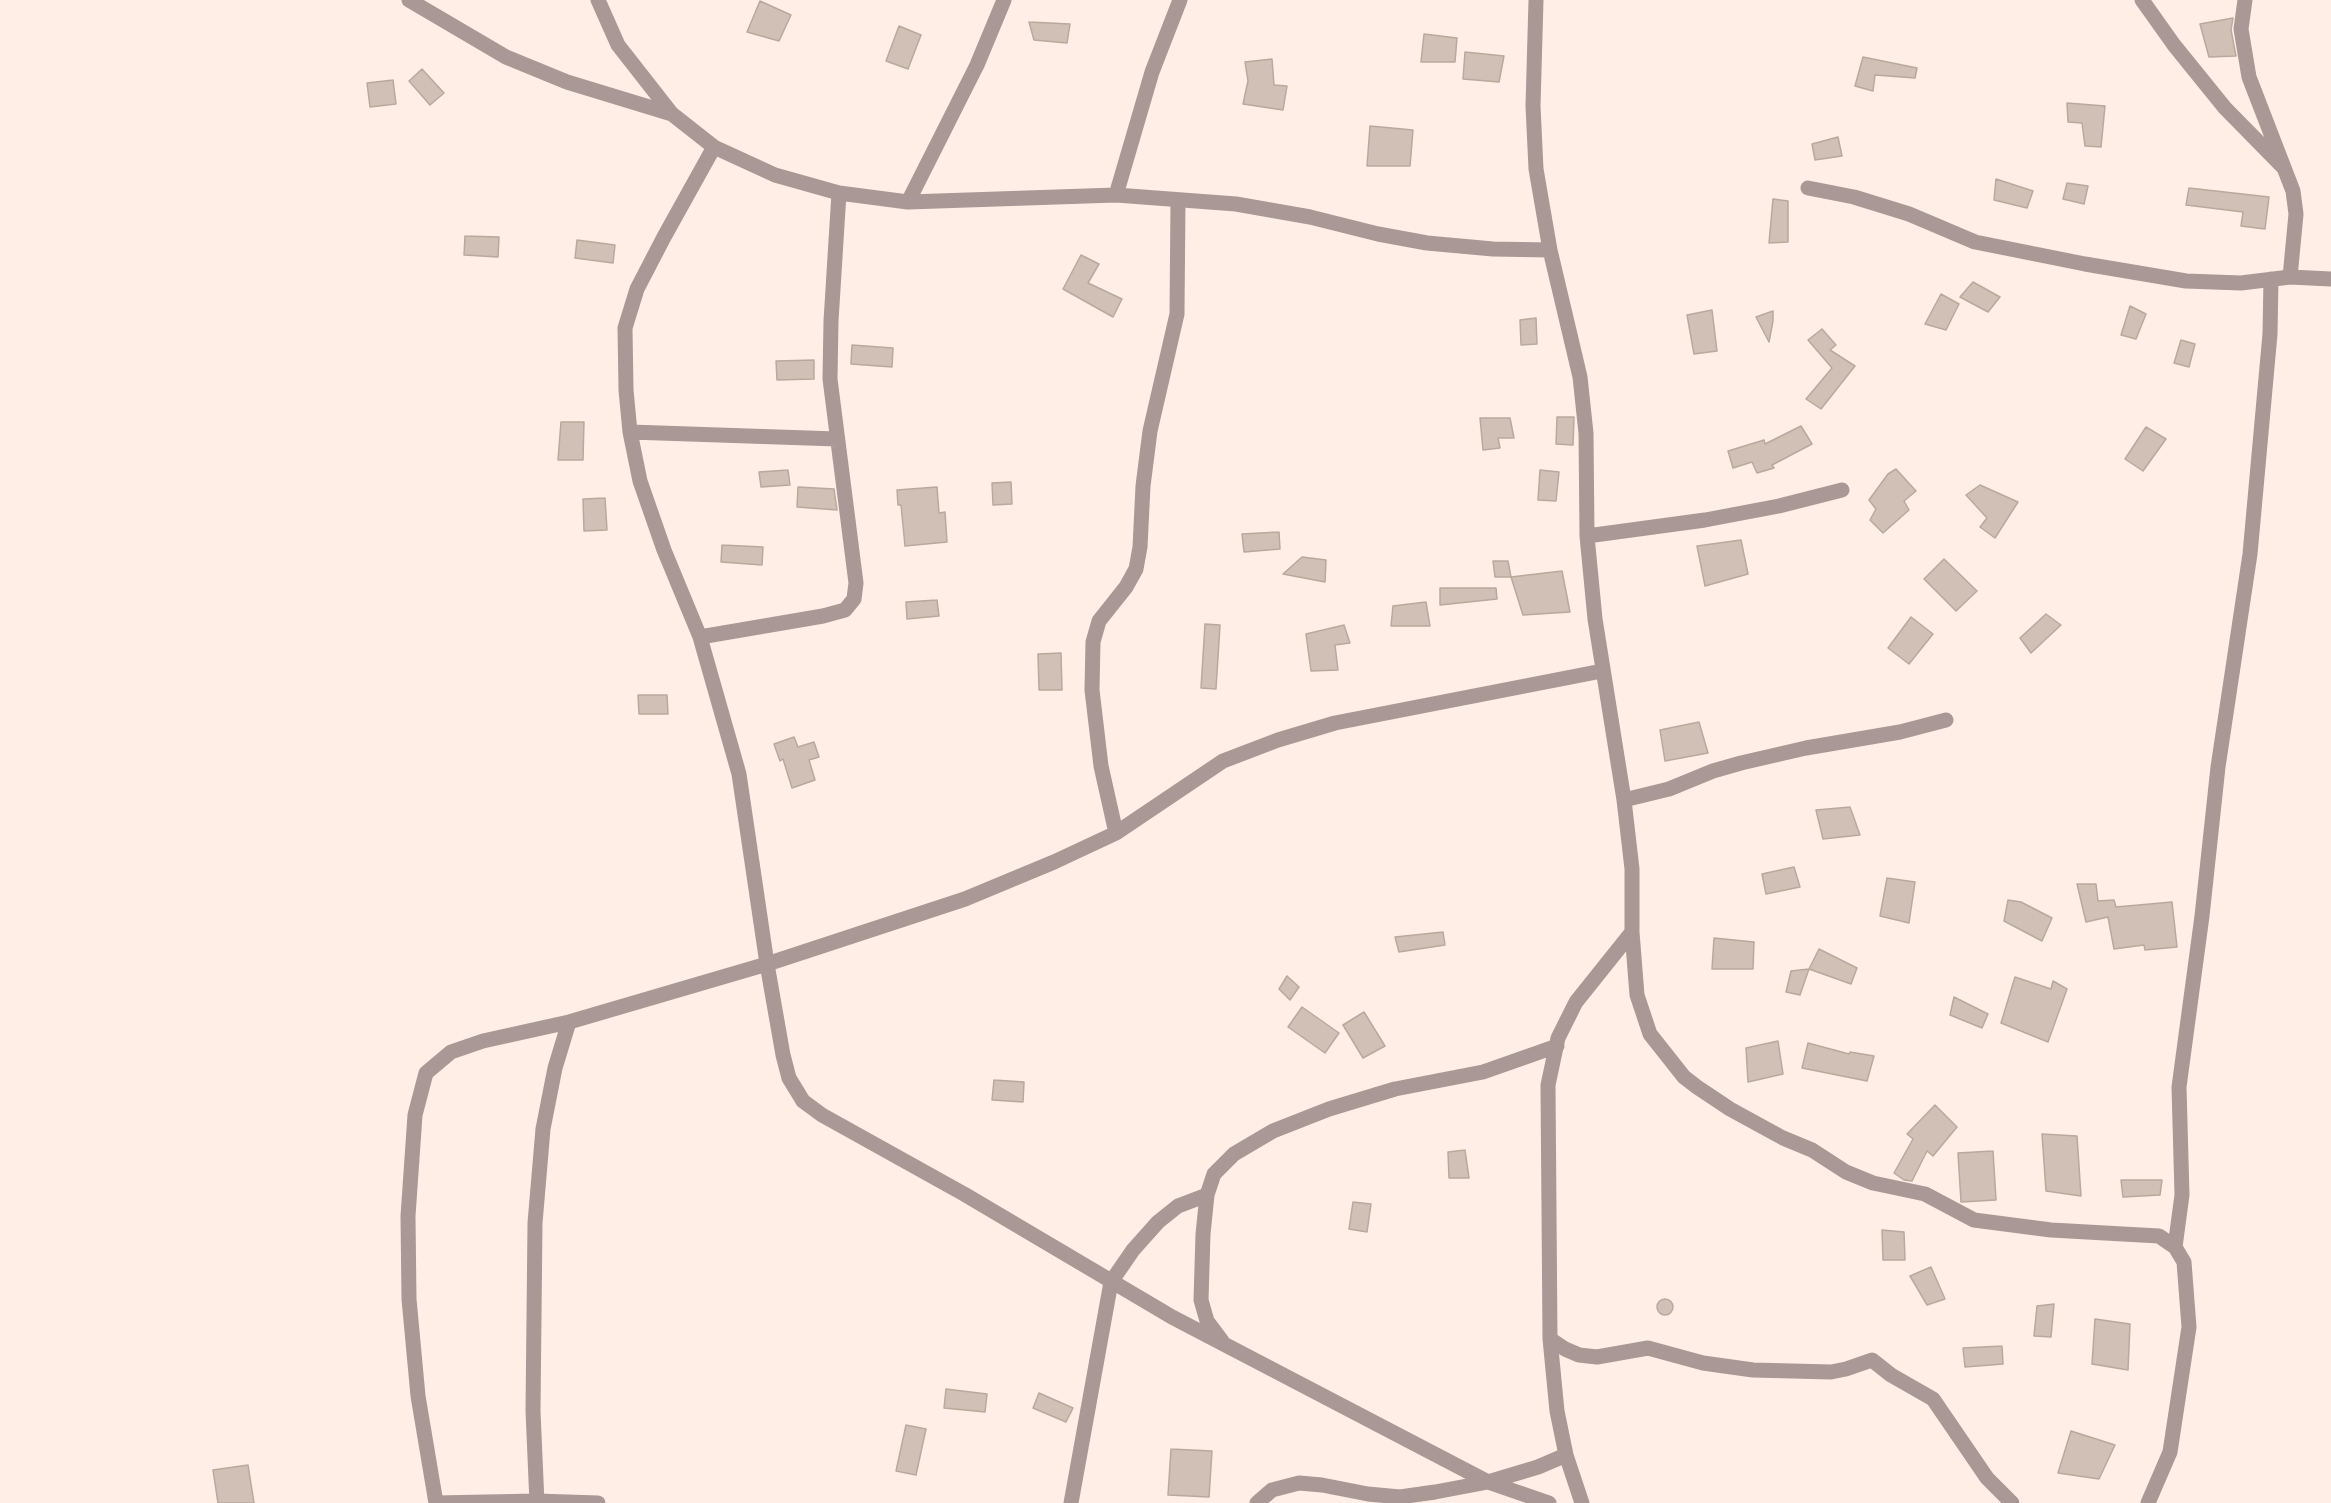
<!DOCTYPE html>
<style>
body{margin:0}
canvas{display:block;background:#feeee6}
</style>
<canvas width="2331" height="1503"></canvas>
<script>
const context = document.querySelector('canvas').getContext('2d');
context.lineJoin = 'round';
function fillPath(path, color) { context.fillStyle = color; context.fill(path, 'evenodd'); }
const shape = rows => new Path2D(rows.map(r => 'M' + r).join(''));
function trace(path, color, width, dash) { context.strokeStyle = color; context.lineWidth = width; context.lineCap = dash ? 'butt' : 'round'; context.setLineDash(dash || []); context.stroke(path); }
const building = shape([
 [760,1,791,15,779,41,747,32,760,1],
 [2233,18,2231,30,2236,56,2209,57,2200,24,2233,18],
 [1029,22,1070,24,1067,43,1034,40,1029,22],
 [899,26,921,35,908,69,886,61,899,26],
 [1424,34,1457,38,1455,62,1421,62,1424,34],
 [1465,52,1504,56,1499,82,1463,79,1465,52],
 [1863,57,1917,68,1915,78,1875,75,1873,91,1855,86,1863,57],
 [1272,59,1274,85,1287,86,1283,110,1243,104,1248,81,1245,62,1272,59],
 [422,69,444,93,430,105,409,81,422,69],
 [393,80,396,104,370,107,367,83,393,80],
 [2067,103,2105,106,2101,147,2085,146,2082,123,2068,122,2067,103],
 [1370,126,1413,130,1410,166,1367,166,1370,126],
 [1838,137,1842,156,1815,160,1812,144,1838,137],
 [1996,179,2033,191,2027,208,1994,200,1996,179],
 [2067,183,2088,186,2084,204,2063,199,2067,183],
 [2189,188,2269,197,2265,229,2241,226,2243,212,2186,205,2189,188],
 [1773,199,1788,201,1788,242,1769,243,1773,199],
 [465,236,499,237,498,257,464,255,465,236],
 [577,240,615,245,613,263,575,258,577,240],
 [1081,255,1099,264,1088,283,1122,299,1113,317,1063,289,1081,255],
 [1973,282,2000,297,1988,312,1960,297,1973,282],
 [1941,294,1959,304,1946,330,1925,324,1941,294],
 [2130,306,2146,314,2136,339,2121,335,2130,306],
 [1712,310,1717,351,1694,354,1687,315,1712,310],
 [1773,311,1773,321,1769,342,1756,317,1773,311],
 [1536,318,1537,344,1521,345,1520,320,1536,318],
 [1822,329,1836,345,1830,350,1855,366,1821,409,1806,399,1832,368,1808,340,1822,329],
 [2181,340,2195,344,2189,367,2174,363,2181,340],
 [852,345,893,348,892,367,851,364,852,345],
 [814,360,814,379,777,380,776,361,814,360],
 [1557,417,1574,417,1573,445,1556,444,1557,417],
 [1480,418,1510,418,1514,438,1498,438,1500,448,1483,450,1480,418],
 [561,422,584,422,583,460,558,460,561,422],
 [1801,426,1812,444,1772,465,1774,468,1757,473,1752,462,1733,468,1728,451,1764,440,1765,444,1801,426],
 [2146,427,2166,439,2143,471,2125,459,2146,427],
 [1896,469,1916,491,1904,501,1909,510,1883,533,1870,520,1876,509,1869,500,1888,474,1896,469],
 [788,470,790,485,761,487,759,472,788,470],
 [1540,470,1559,472,1556,501,1538,500,1540,470],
 [1011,482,1012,504,993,505,992,483,1011,482],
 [1980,485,2018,502,1995,538,1980,527,1987,518,1966,495,1980,485],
 [798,487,834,489,837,510,797,507,798,487],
 [937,487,939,513,945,512,947,542,905,546,901,505,898,505,897,490,937,487],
 [605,498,607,530,584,531,583,499,605,498],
 [1279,532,1280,549,1244,552,1242,534,1279,532],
 [1741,540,1748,574,1705,586,1697,546,1741,540],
 [722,545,763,547,762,565,721,562,722,545],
 [1302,557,1326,560,1325,582,1283,574,1302,557],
 [1944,559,1977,591,1956,611,1924,579,1944,559],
 [1493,561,1508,561,1511,577,1495,577,1493,561],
 [1562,571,1570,612,1523,615,1511,577,1562,571],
 [1440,588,1496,588,1497,599,1440,605,1440,588],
 [937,600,939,616,907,619,906,602,937,600],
 [1426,602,1430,626,1391,626,1393,606,1426,602],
 [2046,614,2061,625,2031,653,2020,638,2046,614],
 [1911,617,1933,634,1909,664,1888,648,1911,617],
 [1205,624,1220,625,1216,689,1201,688,1205,624],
 [1344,625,1350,643,1335,645,1338,670,1311,671,1306,634,1344,625],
 [1061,653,1062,690,1039,690,1038,654,1061,653],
 [638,695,667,695,668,714,639,714,638,695],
 [1699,722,1708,753,1665,761,1660,730,1699,722],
 [794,737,798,747,814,742,819,757,809,760,815,780,792,788,783,759,780,761,774,744,794,737],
 [1850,807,1860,835,1823,839,1816,810,1850,807],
 [1794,867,1800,887,1766,894,1762,874,1794,867],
 [1887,878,1915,882,1909,923,1880,916,1887,878],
 [2077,884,2096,884,2098,901,2114,900,2116,907,2172,902,2177,947,2145,950,2144,945,2114,949,2108,917,2086,922,2077,884],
 [2008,900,2021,902,2052,918,2042,941,2004,921,2008,900],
 [1443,932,1445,945,1399,952,1395,937,1443,932],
 [1714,938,1754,942,1753,969,1712,969,1714,938],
 [1819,949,1857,968,1851,984,1809,969,1819,949],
 [1809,969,1800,995,1786,992,1791,971,1809,969],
 [1287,976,1299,987,1290,1000,1279,989,1287,976],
 [2015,977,2051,989,2053,981,2067,989,2048,1042,2001,1023,2015,977],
 [1954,997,1988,1014,1982,1028,1950,1015,1954,997],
 [1302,1007,1339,1033,1325,1053,1288,1027,1302,1007],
 [1364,1012,1385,1046,1363,1058,1343,1025,1364,1012],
 [1778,1041,1783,1074,1748,1082,1746,1048,1778,1041],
 [1808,1043,1849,1054,1850,1052,1874,1056,1867,1081,1802,1068,1808,1043],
 [994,1080,1024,1082,1023,1102,992,1100,994,1080],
 [1935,1105,1957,1127,1933,1156,1927,1151,1912,1181,1904,1180,1894,1173,1913,1139,1907,1134,1935,1105],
 [2042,1134,2077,1136,2081,1196,2046,1191,2042,1134],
 [1465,1150,1469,1178,1449,1178,1448,1152,1465,1150],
 [1993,1151,1996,1200,1961,1202,1958,1153,1993,1151],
 [2121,1180,2162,1180,2160,1195,2123,1197,2121,1180],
 [1353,1202,1371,1204,1367,1232,1349,1229,1353,1202],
 [1882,1230,1904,1232,1905,1260,1883,1260,1882,1230],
 [1931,1267,1945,1299,1927,1305,1910,1276,1931,1267],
 '1657 1307a8 8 0 1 1 16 0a8 8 0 1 1-16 0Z',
 [2054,1304,2051,1337,2034,1336,2037,1306,2054,1304],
 [2095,1319,2130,1324,2128,1370,2092,1364,2095,1319],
 [2002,1346,2003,1364,1965,1367,1963,1348,2002,1346],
 [946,1389,987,1394,985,1412,944,1408,946,1389],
 [1039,1393,1073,1408,1066,1422,1033,1408,1039,1393],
 [906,1425,926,1429,916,1475,896,1471,906,1425],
 [2071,1431,2115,1445,2099,1479,2058,1473,2071,1431],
 [1171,1449,1212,1451,1209,1497,1168,1495,1171,1449],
 [248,1465,254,1503,218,1503,213,1470,248,1465]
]);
const minor = shape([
 [409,0,506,57,567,82,672,114],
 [598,0,618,45,672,114,714,147,775,175,839,193,908,202,1116,195,1236,204,1310,217,1378,234,1427,243,1493,249,1550,250],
 [1536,0,1533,106,1536,169,1550,250,1580,377,1586,433,1587,536,1595,619,1624,800,1632,869,1632,932,1637,995,1650,1034,1684,1077,1697,1087,1730,1109,1783,1138,1812,1150,1846,1172,1873,1183,1925,1194,1974,1220,2051,1230,2159,1236,2175,1247,2184,1262,2189,1327,2170,1452,2148,1503],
 [2142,0,2174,45,2225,108,2283,167],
 [2245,0,2241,29,2249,77,2293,191,2296,214,2290,277],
 [714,147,664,237,637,289,625,328,626,390,630,432,640,481,664,550,700,637,739,774,767,964,783,1055,789,1078,803,1101,822,1115,964,1194,1172,1317,1488,1482,1549,1503],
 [1808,188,1854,197,1909,214,1975,242,2085,264,2186,281,2241,283,2290,277,2331,279],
 [1116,195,1152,72,1180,0],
 [908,202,977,65,1004,0],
 [630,432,837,439],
 [1587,536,1705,520,1779,506,1842,490],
 [700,637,823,616,845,610,854,599,856,583,830,379,831,321,839,193],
 [1624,800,1669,789,1713,771,1741,763,1806,748,1900,732,1946,720],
 [1116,833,1101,766,1092,690,1093,642,1099,621,1126,587,1136,569,1140,547,1143,486,1150,431,1177,314,1178,200],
 [2175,1247,2182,1195,2179,1087,2202,916,2218,767,2250,554,2270,334,2271,279],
 [1550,1339,1565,1349,1579,1355,1597,1357,1648,1348,1703,1363,1753,1370,1831,1372,1846,1369,1872,1360,1891,1375,1933,1399,1987,1478,2012,1503],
 [1222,1341,1207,1321,1201,1300,1203,1234,1207,1195,1214,1174,1234,1154,1273,1131,1329,1109,1395,1089,1483,1072,1557,1046],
 [436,1503,418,1396,409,1299,408,1216,415,1115,426,1073,451,1052,483,1041,569,1022,767,964,965,899,1054,862,1116,833,1223,761,1278,740,1335,723,1602,671],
 [436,1503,537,1501,598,1503],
 [537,1503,533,1411,535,1223,543,1129,555,1068,569,1022],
 [1071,1503,1111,1282,1133,1250,1158,1222,1178,1206,1207,1195],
 [1257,1503,1272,1490,1299,1483,1322,1485,1368,1494,1400,1497,1435,1492,1488,1482,1538,1467,1566,1455],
 [1582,1503,1566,1455,1557,1411,1550,1339,1548,1085,1558,1038,1576,1002,1632,932]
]);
fillPath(building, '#d1c0b5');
trace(building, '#b9a99d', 1.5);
trace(minor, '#a99896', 15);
</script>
